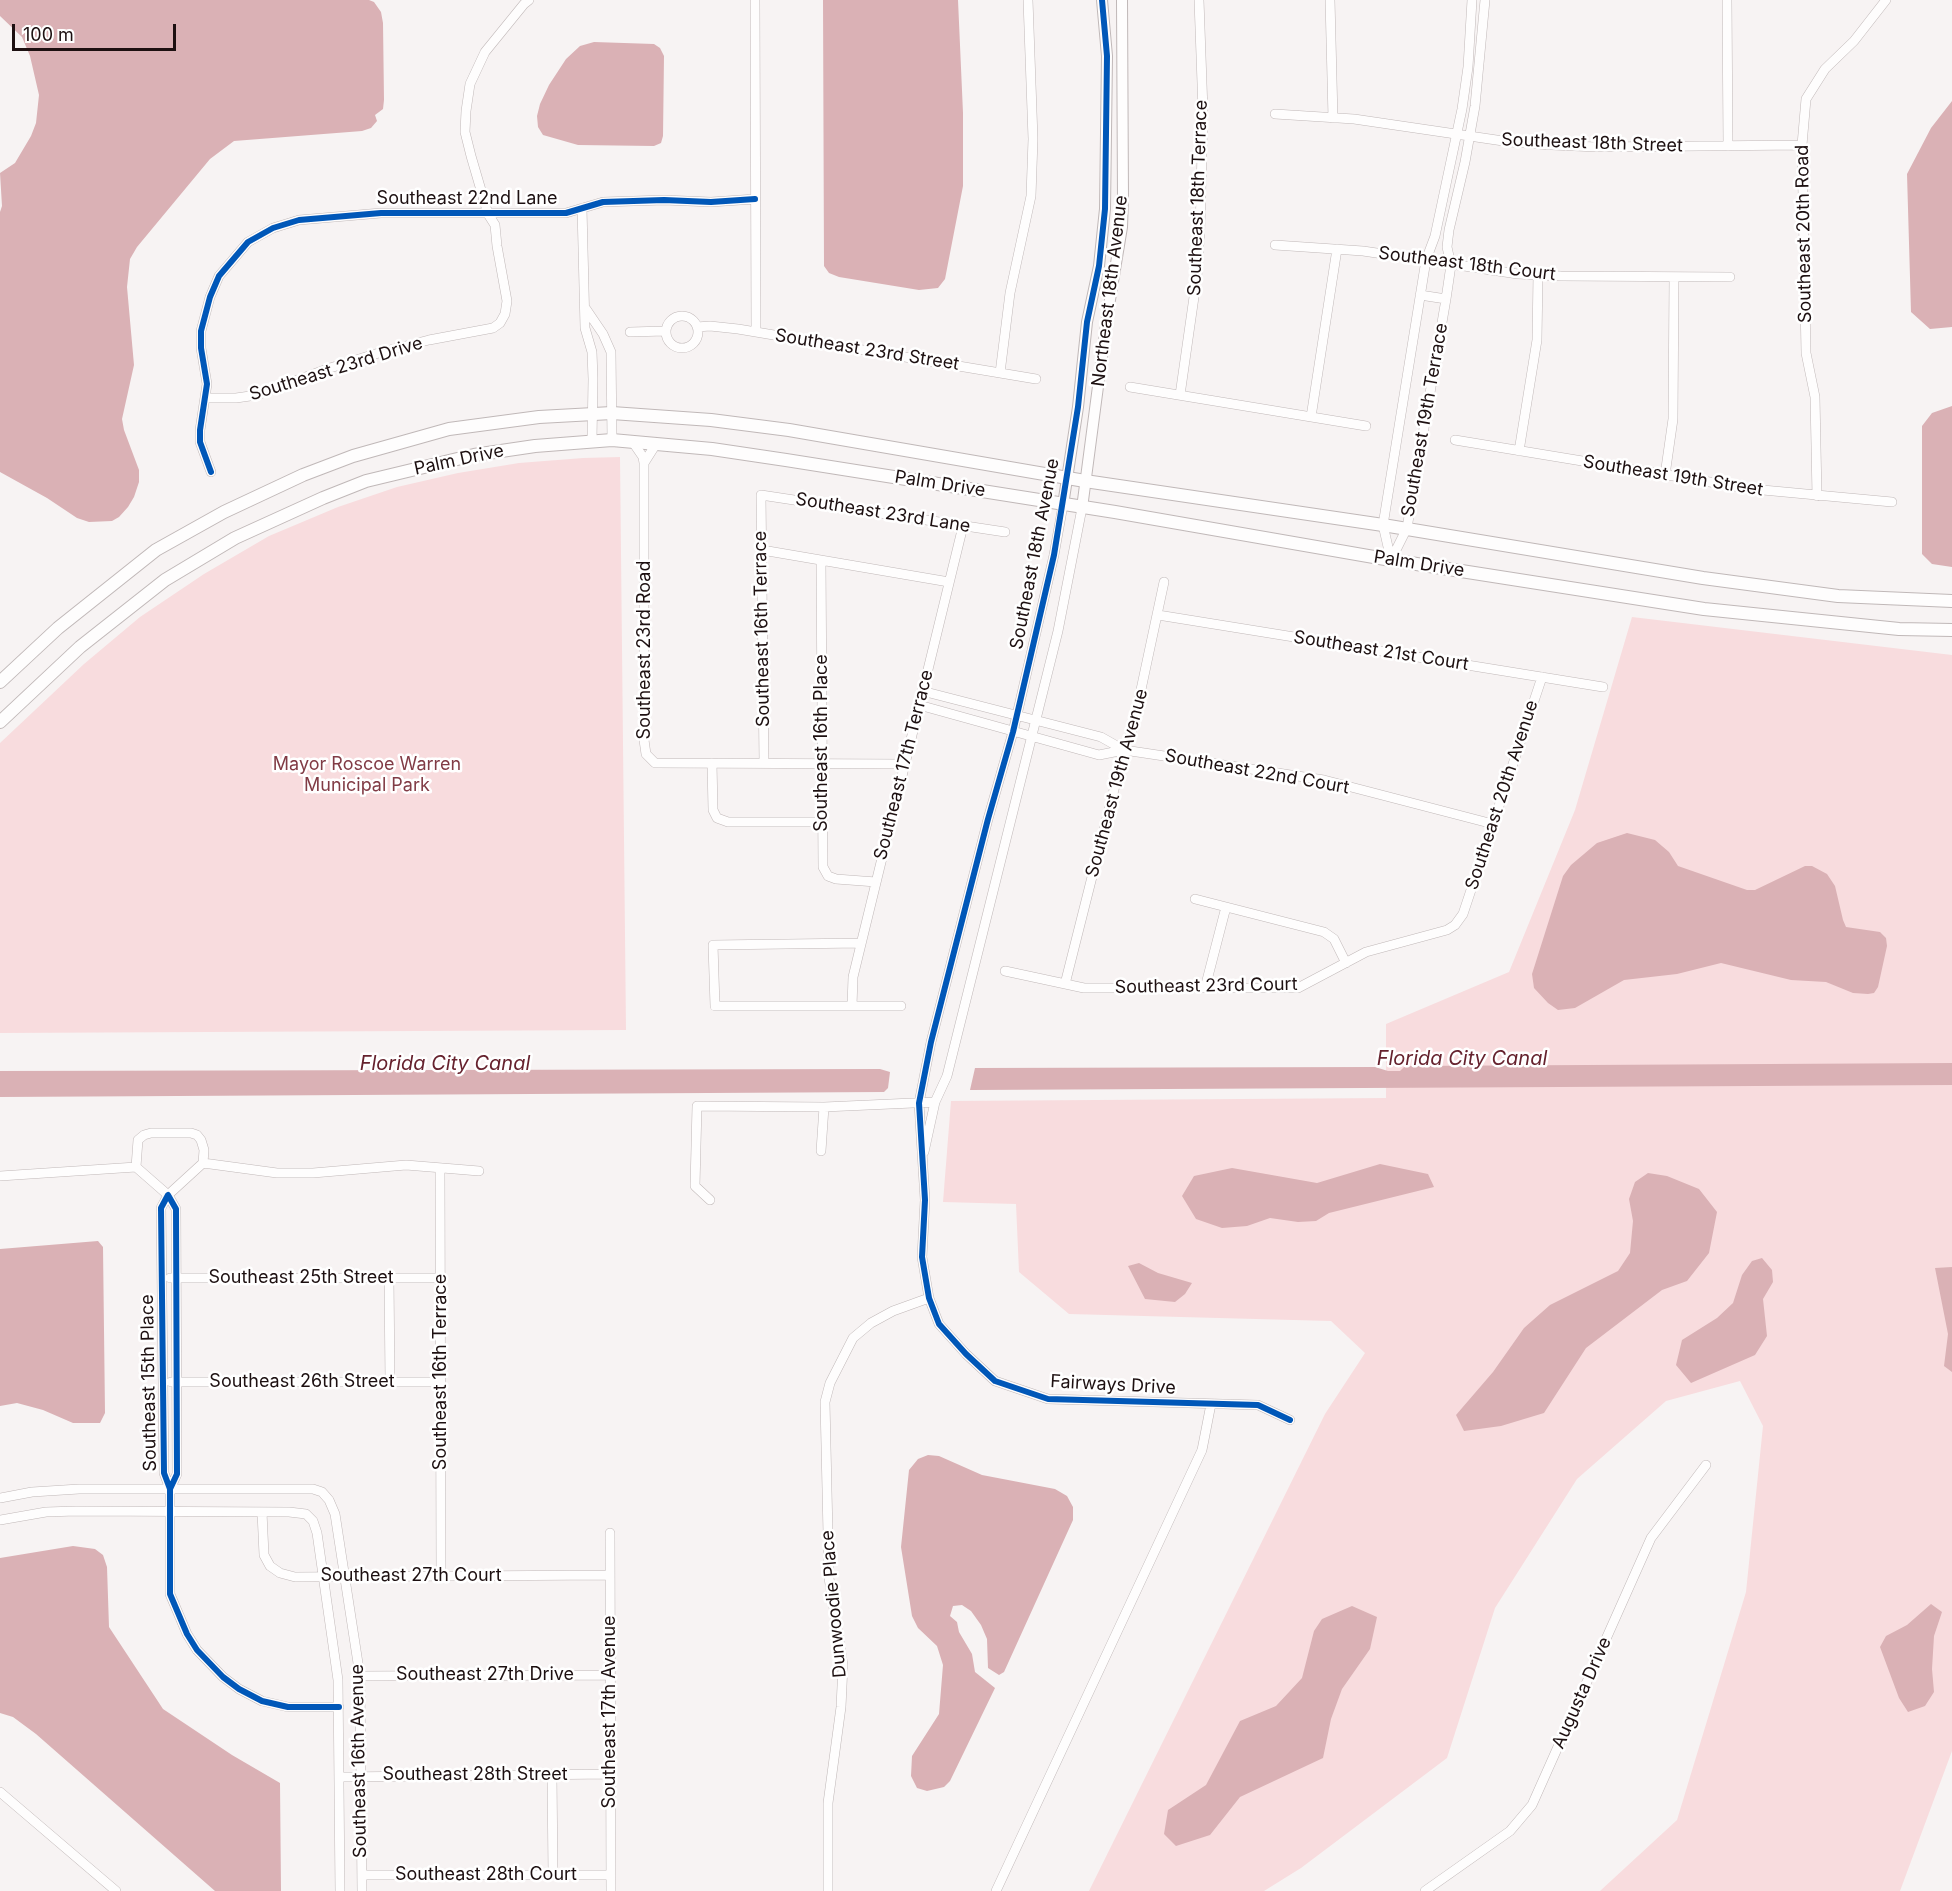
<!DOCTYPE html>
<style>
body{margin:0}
#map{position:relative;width:1952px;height:1891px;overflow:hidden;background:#f7f3f3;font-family:Inter,sans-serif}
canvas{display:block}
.scale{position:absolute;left:12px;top:24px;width:164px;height:27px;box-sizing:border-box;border:3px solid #1d1011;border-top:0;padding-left:8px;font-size:18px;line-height:21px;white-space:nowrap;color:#1d1011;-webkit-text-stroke:4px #fff;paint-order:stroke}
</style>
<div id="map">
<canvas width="1952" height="1891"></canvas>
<div class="scale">100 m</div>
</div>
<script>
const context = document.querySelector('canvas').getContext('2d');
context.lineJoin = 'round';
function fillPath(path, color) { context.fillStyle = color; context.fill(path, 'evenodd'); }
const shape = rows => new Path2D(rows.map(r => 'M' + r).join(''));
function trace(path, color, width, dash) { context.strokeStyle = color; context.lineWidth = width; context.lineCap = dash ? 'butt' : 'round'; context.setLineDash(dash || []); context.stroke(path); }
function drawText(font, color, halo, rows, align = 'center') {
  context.font = font + ' Inter,sans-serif'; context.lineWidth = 5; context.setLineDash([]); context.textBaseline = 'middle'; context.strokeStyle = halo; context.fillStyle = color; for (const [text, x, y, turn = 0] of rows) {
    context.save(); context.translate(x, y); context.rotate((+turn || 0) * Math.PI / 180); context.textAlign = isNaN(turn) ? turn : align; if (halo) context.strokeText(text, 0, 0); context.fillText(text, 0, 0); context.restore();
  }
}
const green = shape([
 [620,457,626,1030,0,1033,0,743,84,664,140,617,204,574,269,536,338,507,397,487,458,473,519,463,583,458],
 [1632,617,1952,655,1952,1751,1900,1891,1600,1891,1677,1820,1746,1592,1763,1426,1740,1381,1666,1401,1577,1479,1495,1608,1447,1758,1301,1868,1264,1891,1089,1891,1325,1414,1365,1353,1331,1321,1069,1314,1019,1272,1016,1204,943,1202,951,1101,1386,1098,1386,1024,1509,972,1575,810]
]);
const water = shape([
 [0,0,369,0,374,2,381,12,383,23,384,100,383,109,375,115,377,121,371,128,362,131,234,141,210,159,137,247,130,259,127,287,134,365,122,419,124,430,139,470,139,482,134,497,128,507,119,517,112,521,89,522,77,518,47,498,0,472,0,212,2,206,0,173,15,163,31,136,36,123,39,95,30,56,22,37,0,16],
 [823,0,958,0,963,113,963,186,945,279,938,288,919,290,839,277,829,273,824,266],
 [594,42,654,44,660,48,664,56,663,136,661,143,654,146,578,145,543,135,538,127,537,116,540,104,549,85,566,59,580,46],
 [1952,101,1952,327,1930,329,1911,312,1907,174,1931,128],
 [1952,406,1952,567,1932,564,1922,554,1922,426,1932,413],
 [1627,833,1655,840,1669,852,1678,866,1747,890,1755,890,1805,866,1812,866,1827,874,1835,886,1843,920,1846,927,1880,932,1886,938,1887,946,1878,987,1874,993,1868,994,1853,993,1826,982,1791,980,1721,963,1677,974,1624,980,1575,1008,1558,1010,1548,1003,1534,988,1532,974,1563,876,1571,865,1597,843],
 [1952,1063,1952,1085,970,1090,975,1068,1375,1067,1388,1071,1400,1071,1405,1066],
 [880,1069,890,1072,888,1088,884,1092,0,1097,0,1071],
 [1380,1164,1428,1174,1434,1187,1329,1213,1316,1221,1298,1222,1270,1218,1247,1226,1222,1228,1196,1219,1182,1196,1194,1176,1232,1168,1317,1183],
 [1648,1173,1667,1176,1699,1189,1717,1212,1709,1253,1687,1281,1662,1290,1586,1348,1544,1413,1501,1426,1464,1431,1456,1415,1493,1372,1524,1328,1550,1305,1618,1271,1630,1253,1633,1221,1629,1199,1635,1182],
 [98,1241,103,1247,105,1413,100,1423,73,1423,43,1410,17,1403,0,1406,0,1249],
 [1762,1258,1772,1270,1773,1282,1763,1299,1767,1336,1755,1355,1691,1383,1676,1365,1682,1340,1717,1318,1733,1303,1742,1275,1752,1261],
 [1139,1263,1158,1273,1192,1283,1185,1294,1175,1302,1145,1299,1128,1266],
 [1952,1267,1952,1372,1944,1366,1948,1334,1935,1268],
 [928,1455,939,1456,982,1475,1055,1489,1067,1496,1073,1507,1073,1520,1004,1672,999,1675,988,1668,987,1639,981,1625,971,1611,962,1605,953,1606,950,1616,957,1622,959,1632,972,1654,975,1672,995,1688,950,1781,944,1787,927,1791,917,1788,911,1776,912,1756,939,1714,943,1665,937,1646,918,1628,912,1616,901,1547,909,1470,918,1459],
 [73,1546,95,1549,103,1555,107,1567,109,1627,163,1709,232,1755,280,1783,281,1891,215,1891,36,1734,13,1717,0,1713,0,1558],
 [1931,1604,1942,1612,1934,1636,1932,1669,1934,1692,1925,1706,1908,1712,1899,1698,1880,1647,1886,1636,1907,1625],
 [1352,1606,1377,1617,1370,1649,1342,1689,1331,1719,1323,1758,1240,1797,1210,1835,1176,1846,1164,1834,1168,1810,1206,1785,1240,1721,1276,1706,1302,1678,1314,1631,1322,1619]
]);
const minor = shape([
 [755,0,756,332],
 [1330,0,1333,118],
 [1727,0,1728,146],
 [1275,114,1354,119,1510,142,1552,145,1597,147,1802,145],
 [582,208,585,328,592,352,593,379,592,441],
 [1275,245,1363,251,1518,274,1561,276,1730,277],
 [1420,295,1446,299],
 [586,309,603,334,611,352,612,440],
 '666 332a16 16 0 1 1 32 0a16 16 0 1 1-32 0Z',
 [697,327,710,326,738,329,1036,379],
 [630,332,665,331],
 [1000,373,1010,293,1031,196,1033,139,1028,0],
 [1130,387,1366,426],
 [1180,395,1197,276,1200,231,1203,111,1199,0],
 [205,398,236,398,257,395,330,368,382,352,429,340,493,328,500,323,505,314,507,301,497,246,495,225,488,214,471,156,465,132,466,111,470,84,485,52,524,4,529,0],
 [1311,417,1337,249],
 [1455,440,1752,489,1892,502],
 [632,441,643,457,644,463,644,740,646,754,655,763,905,764],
 [1519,451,1537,340,1538,275],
 [644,463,656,444],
 [211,472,200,442,200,430,207,384,201,348,201,331,210,297,219,276,248,242,273,228,299,220,381,213,566,213,603,202,664,200,711,202,755,199],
 [1665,475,1673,419,1674,277],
 [1817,496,1815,397,1806,353,1802,145,1806,99,1825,69,1854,41,1886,0],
 [1063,505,1054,555,1013,732,988,819,931,1042,919,1103,925,1200,922,1257,929,1298,939,1324,966,1354,995,1381,1048,1399,1258,1405,1290,1420],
 [762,550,949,582],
 [821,560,823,867,828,876,836,879,876,882],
 [1391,560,1407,528,1446,299,1451,265,1447,247,1449,230,1465,162,1475,106,1485,0],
 [1391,560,1383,525,1426,260,1435,236,1462,109,1468,67,1472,0],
 [1158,615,1603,687],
 [922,691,1101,737,1124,750,1324,780,1493,824],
 [919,705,1099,755,1124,750],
 [712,763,713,810,717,818,728,822,823,822],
 [764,763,761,495,1005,532],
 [1195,899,1324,932,1334,939,1346,963],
 [861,943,713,945,715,1006,901,1006],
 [1005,971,1084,988,1298,988,1366,952,1447,930,1455,925,1463,914,1542,677],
 [1065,984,1124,750,1133,727,1164,582],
 [1205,988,1226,907],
 [852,1006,853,977,963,526],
 [151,1133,191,1133,197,1135,201,1140,204,1150,203,1163,168,1195,136,1167,138,1140,144,1135,151,1133],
 [821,1151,824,1107],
 [924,1152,935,1102,947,1076,1058,631,1082,508],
 [203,1163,277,1173,313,1173,406,1165,479,1171],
 [440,1168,441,1576],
 [0,1176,136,1167],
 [710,1200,695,1186,697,1106,824,1107,935,1102],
 [170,1278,441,1278],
 [389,1278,390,1382],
 [171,1382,441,1382],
 [170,1489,177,1474,176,1209,168,1195,161,1208,164,1473,170,1489,170,1594,187,1634,197,1650,223,1677,239,1689,262,1701,288,1707,339,1707],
 [0,1498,32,1492,79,1489,313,1489,322,1492,329,1500,335,1514,360,1676,362,1891],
 [262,1512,264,1555,270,1566,280,1573,295,1577,610,1575],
 [0,1520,46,1512,76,1511,289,1512,306,1514,313,1521,317,1533,338,1680,340,1891],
 [610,1533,611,1891],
 [360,1676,610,1675],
 [552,1775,553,1875],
 [339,1777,611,1774],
 [0,1792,116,1891],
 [362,1875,611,1875],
 [828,1891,828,1803,841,1707,843,1665,829,1578,825,1402,830,1383,853,1338,871,1323,893,1311,929,1298],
 [996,1891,1202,1450,1211,1404],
 [1425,1891,1510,1831,1532,1805,1651,1538,1706,1465]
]);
const tertiary = shape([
 [1063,505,1078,407,1087,322,1099,266,1105,209,1107,56,1102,0],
 [1082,508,1107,318,1122,227,1123,198,1122,0]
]);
const secondary = shape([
 [0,682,58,628,156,550,224,512,303,475,353,456,449,429,539,417,612,413,711,420,789,430,1085,481,1383,525,1703,578,1838,596,1952,601],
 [0,722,80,647,165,580,235,538,323,498,366,481,474,455,535,446,612,440,712,449,786,460,1115,512,1391,560,1704,609,1899,629,1952,630]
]);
const cycleway = shape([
 [1102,0,1107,56,1105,209,1099,266,1087,322,1078,407,1054,555,1013,732,988,819,931,1042,919,1103,925,1200,922,1257,929,1298,939,1324,966,1354,995,1381,1048,1399,1258,1405,1290,1420],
 [211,472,200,442,200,430,207,384,201,348,201,331,210,297,219,276,248,242,273,228,299,220,381,213,566,213,603,202,664,200,711,202,755,199],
 [170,1489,177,1474,176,1209,168,1195,161,1208,164,1473,170,1489,170,1594,187,1634,197,1650,223,1677,239,1689,262,1701,288,1707,339,1707]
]);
const streetNames = [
 ["Southeast 18th Street",1592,143,2],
 ["Southeast 18th Terrace",1198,198,-88],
 ["Southeast 22nd Lane",467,199],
 ["Southeast 20th Road",1804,234,-91],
 ["Southeast 18th Court",1467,264,7],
 ["Northeast 18th Avenue",1110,291,-83],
 ["Southeast 23rd Street",867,350,9],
 ["Southeast 23rd Drive",336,369,-17],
 ["Southeast 19th Terrace",1425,420,-80],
 ["Palm Drive",459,460,-12],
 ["Southeast 19th Street",1673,476,9],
 ["Palm Drive",940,484,9],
 ["Southeast 23rd Lane",883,513,9],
 ["Southeast 18th Avenue",1035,554,-79],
 ["Palm Drive",1419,564,9],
 ["Southeast 16th Terrace",762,629,-91],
 ["Southeast 23rd Road",645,650,-90],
 ["Southeast 21st Court",1381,651,9],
 ["Southeast 16th Place",822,743,-90],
 ["Southeast 17th Terrace",904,765,-76],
 ["Southeast 22nd Court",1257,772,10],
 ["Southeast 19th Avenue",1117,783,-75],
 ["Southeast 20th Avenue",1502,795,-72],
 ["Southeast 23rd Court",1206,986,-1],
 ["Southeast 25th Street",301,1278],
 ["Southeast 16th Terrace",441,1372,-90],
 ["Southeast 26th Street",302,1382],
 ["Southeast 15th Place",149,1383,-91],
 ["Fairways Drive",1113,1385,3],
 ["Southeast 27th Court",411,1576],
 ["Dunwoodie Place",834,1604,-95],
 ["Southeast 27th Drive",485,1675],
 ["Augusta Drive",1582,1693,-66],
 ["Southeast 17th Avenue",610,1712,-90],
 ["Southeast 16th Avenue",359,1761,-91],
 ["Southeast 28th Street",475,1775],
 ["Southeast 28th Court",486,1875]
];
const parkNames = [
 ["Mayor Roscoe Warren",367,765],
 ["Municipal Park",367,786]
];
const waterNames = [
 ["Florida City Canal",1462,1059],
 ["Florida City Canal",445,1064]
];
fillPath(green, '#f8dcde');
fillPath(water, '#dab1b5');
trace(minor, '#c0b8b8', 10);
trace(tertiary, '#c0b8b8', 12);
trace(secondary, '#c0b8b8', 14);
trace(minor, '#fefdfd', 9);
trace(tertiary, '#fefdfd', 10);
trace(secondary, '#fefdfd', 12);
trace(cycleway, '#0057b8', 6);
drawText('18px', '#1d1011', '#fff', streetNames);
drawText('18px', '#813b45', '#fff', parkNames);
drawText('italic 20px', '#66222e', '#fff', waterNames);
</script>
